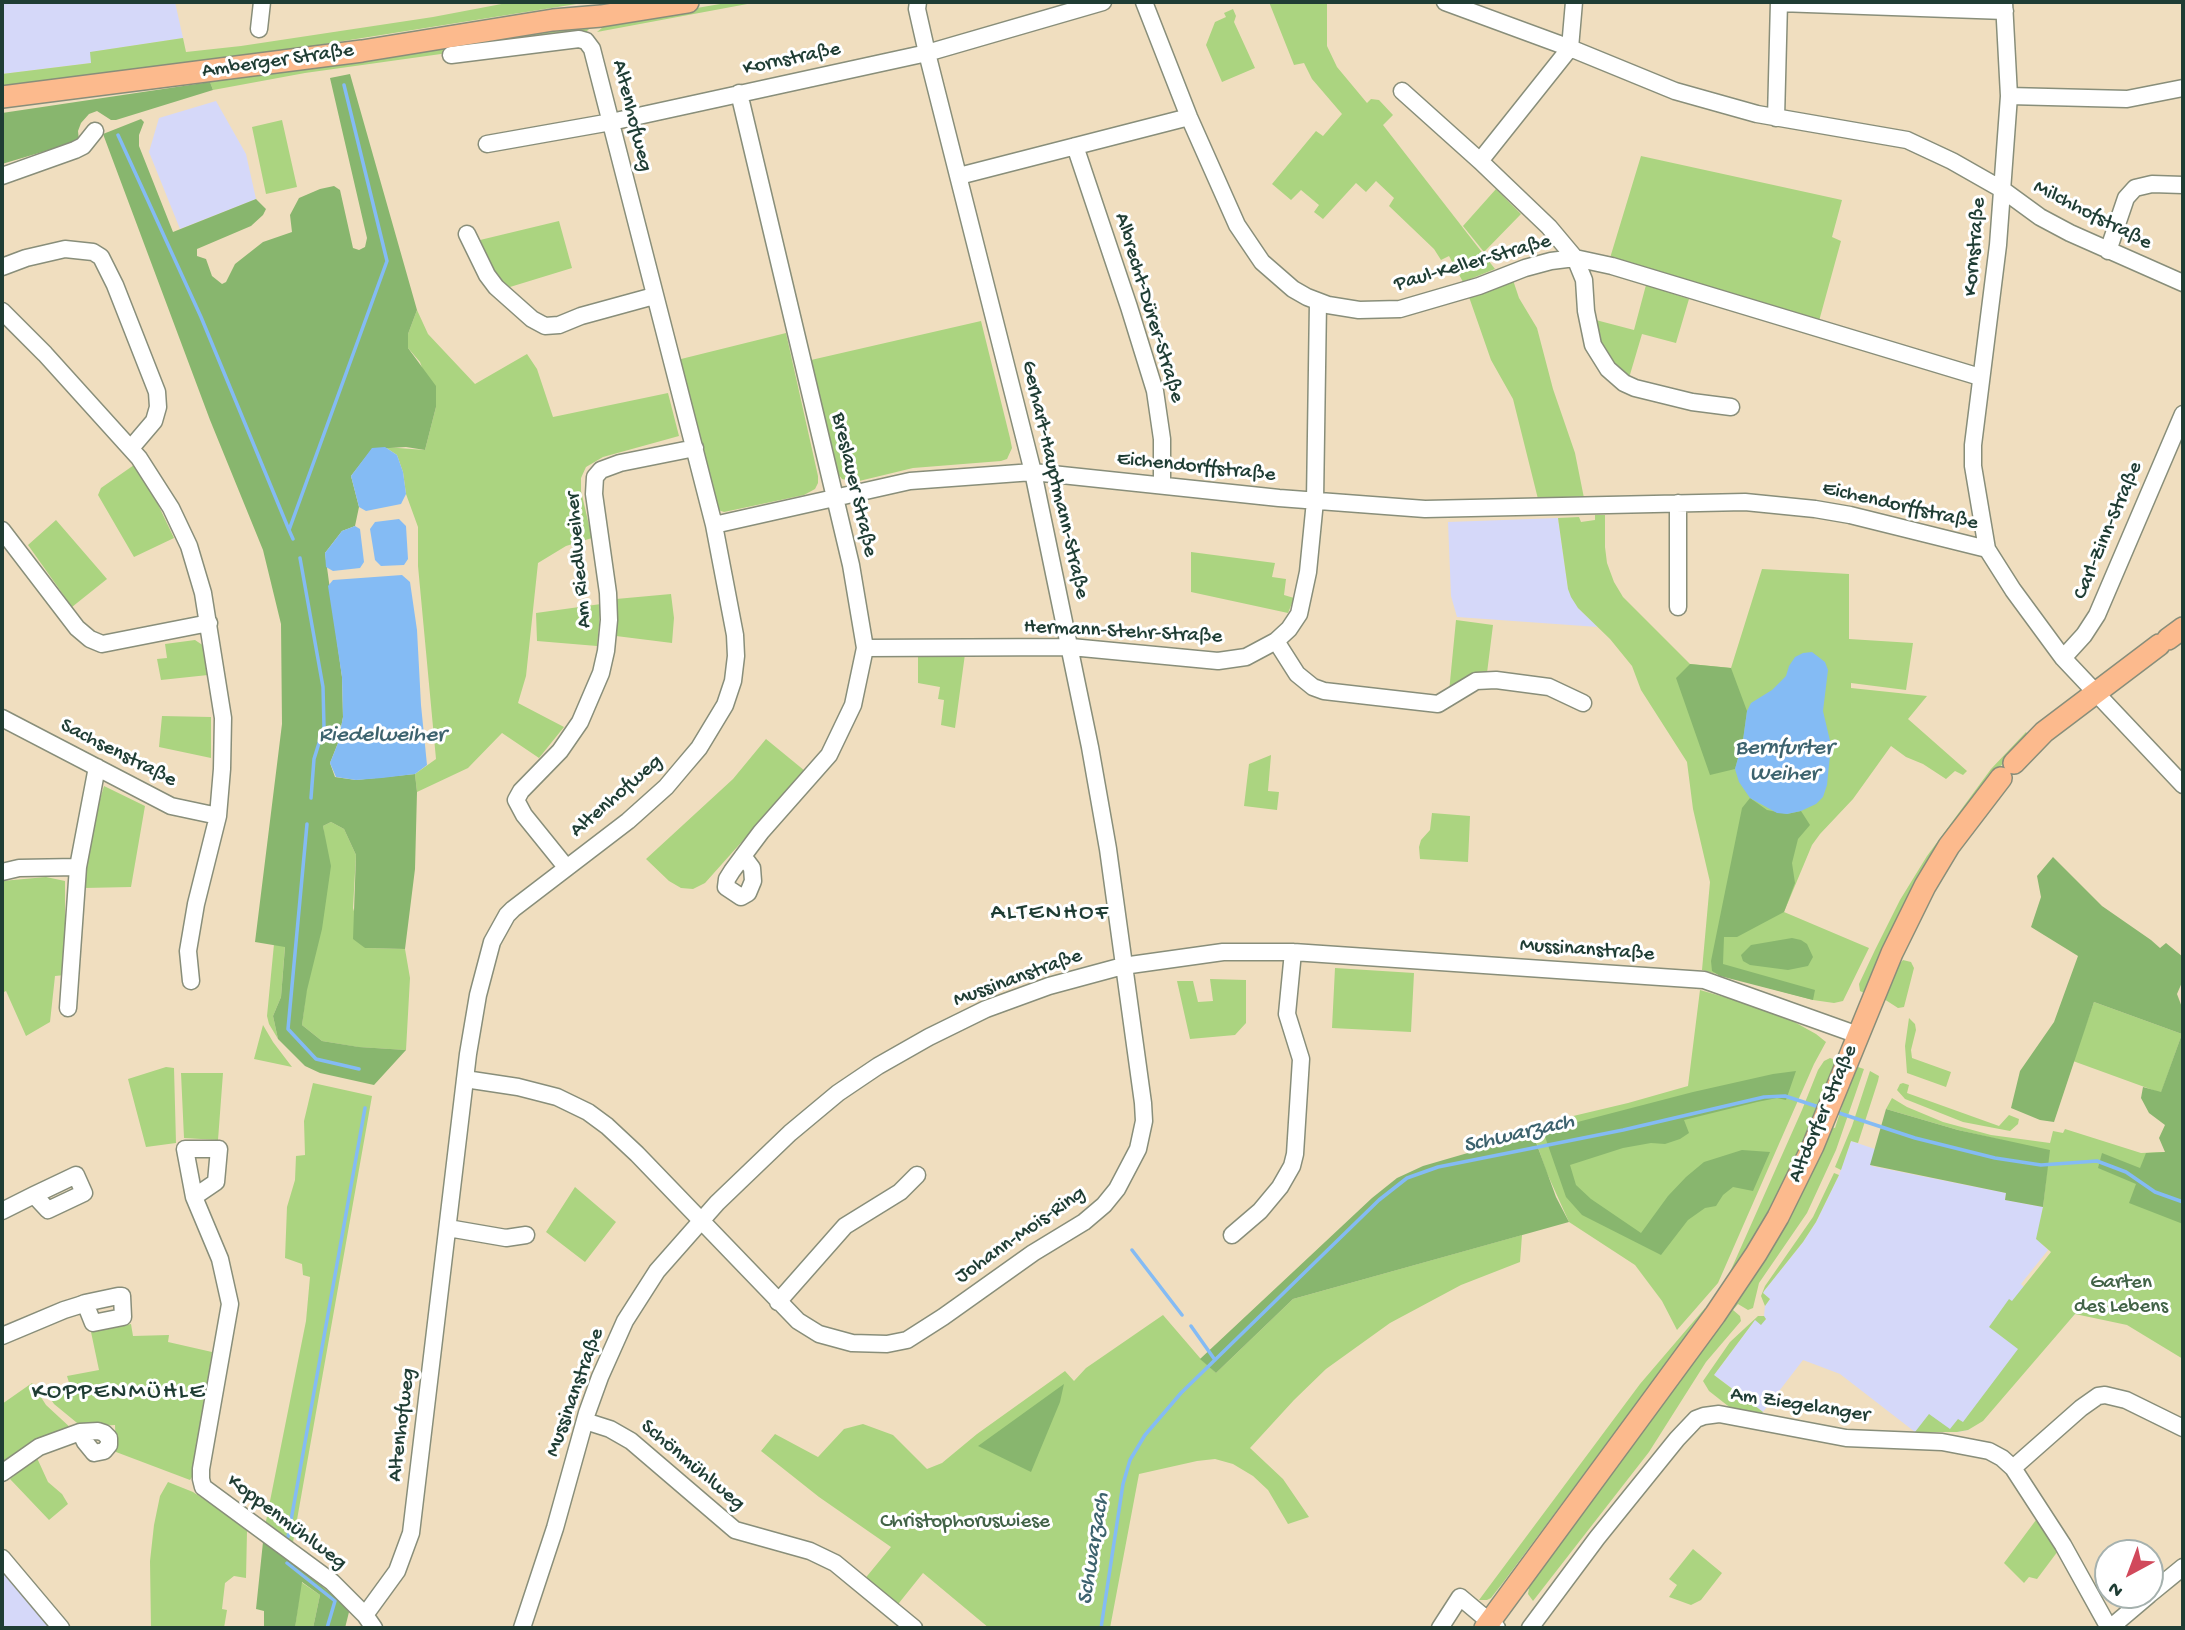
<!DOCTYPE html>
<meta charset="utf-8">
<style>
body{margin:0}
#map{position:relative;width:2185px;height:1630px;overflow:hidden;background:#f0debf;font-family:"Gochi Hand",sans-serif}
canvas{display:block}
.frame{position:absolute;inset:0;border:4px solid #1f3d34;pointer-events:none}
.north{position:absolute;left:2094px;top:1539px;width:70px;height:70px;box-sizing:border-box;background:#fff;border:2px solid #a5b1ae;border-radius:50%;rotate:221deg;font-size:19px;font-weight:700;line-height:28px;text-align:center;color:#1f3d34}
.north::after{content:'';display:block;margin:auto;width:24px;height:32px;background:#d1495b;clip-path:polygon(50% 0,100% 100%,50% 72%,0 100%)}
</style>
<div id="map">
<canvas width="2185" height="1630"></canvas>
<div class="frame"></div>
<div class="north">N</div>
</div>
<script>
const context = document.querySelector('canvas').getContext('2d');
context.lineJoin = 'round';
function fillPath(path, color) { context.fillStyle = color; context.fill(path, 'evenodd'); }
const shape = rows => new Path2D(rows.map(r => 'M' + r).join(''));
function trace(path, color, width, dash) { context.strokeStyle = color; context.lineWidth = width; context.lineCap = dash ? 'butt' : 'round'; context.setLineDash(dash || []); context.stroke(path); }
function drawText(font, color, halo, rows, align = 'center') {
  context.font = font + ' "Gochi Hand",sans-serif'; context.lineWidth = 6; context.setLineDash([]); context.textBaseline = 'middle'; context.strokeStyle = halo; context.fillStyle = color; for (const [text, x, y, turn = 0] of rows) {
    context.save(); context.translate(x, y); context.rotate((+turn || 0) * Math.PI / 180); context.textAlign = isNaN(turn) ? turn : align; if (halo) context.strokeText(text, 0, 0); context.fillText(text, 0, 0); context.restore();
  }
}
const built = shape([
 [2,2,175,2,183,38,91,52,91,63,2,74],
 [216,101,246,154,256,199,180,229,149,152,159,118],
 [1558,518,1568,589,1578,608,1598,627,1457,617,1451,596,1448,522],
 [1851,1141,1875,1149,1871,1166,2006,1193,2005,1200,2043,1207,2037,1239,2048,1250,2021,1284,2024,1287,2019,1293,2075,1314,1968,1430,1957,1432,1915,1432,1840,1374,1803,1360,1763,1412,1714,1375,1755,1320,1766,1320,1764,1316,1765,1306,1770,1299,1763,1293,1764,1291,1803,1242,1816,1222,1839,1175],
 [2,1558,61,1628,2,1628]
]);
const green = shape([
 [512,2,589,2,293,49,2,86,2,74,91,63,90,52,183,38,186,52,241,46,433,17],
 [732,2,758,2,597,32,608,23],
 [1269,2,1327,2,1327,46,1337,67,1367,103,1371,99,1379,100,1393,115,1383,125,1495,269,1463,282,1449,256,1441,260,1434,249,1389,206,1394,198,1376,181,1366,192,1356,183,1323,219,1314,212,1319,205,1301,190,1291,200,1272,184,1316,131,1323,136,1342,114,1312,79,1304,63,1294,65],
 [1233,9,1236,16,1234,22,1255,68,1222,82,1206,45,1215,22,1226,17,1224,13],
 [592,26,584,34,305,73,213,90,210,82],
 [282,120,297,187,266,194,252,127],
 [1641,156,1842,200,1832,237,1841,241,1819,321,1610,258],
 [1496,189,1521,214,1484,252,1463,226],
 [559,221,572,268,510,287,504,283,496,274,480,240],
 [1513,280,1519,298,1537,328,1553,389,1575,453,1584,498,1538,499,1513,399,1491,360,1469,297],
 [1646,285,1689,299,1676,343,1642,334,1629,378,1605,356,1592,319,1634,330],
 [417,310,428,334,475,384,527,354,537,369,553,417,668,393,679,436,603,457,586,467,581,478,581,491,592,538,566,546,538,563,526,676,518,703,564,727,539,758,502,733,468,768,417,792,415,774,436,759,418,566,418,527,406,494,403,472,397,455,385,447,425,450,436,407,420,362,408,348,408,334],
 [981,321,1010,438,1012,448,1007,459,1001,461,913,468,855,482,842,479,837,473,811,360],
 [786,333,818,476,818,483,815,489,804,495,724,512,718,510,677,360],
 [134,465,154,496,174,538,134,557,98,495,101,488],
 [1595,515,1605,515,1605,547,1607,563,1614,582,1623,597,1690,664,1731,668,1762,569,1849,574,1849,639,1913,643,1906,690,1851,683,1851,688,1927,696,1908,719,1967,771,1963,775,1955,771,1946,779,1923,764,1906,757,1891,746,1853,799,1820,834,1812,845,1784,912,1869,948,1843,1001,1834,1003,1813,1000,1702,970,1710,882,1693,809,1687,762,1641,690,1632,666,1610,639,1578,608,1571,597,1568,589,1558,518,1579,517,1581,522,1595,520],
 [56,520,107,579,72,607,28,545],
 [1191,552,1275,563,1272,577,1286,579,1284,595,1294,598,1288,613,1191,592],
 [671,594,674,618,672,643,616,636,616,599],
 [601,604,597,646,537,641,536,613],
 [1456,620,1493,625,1487,673,1479,673,1449,692],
 [195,640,204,646,208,675,161,680,157,659,167,658,165,644],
 [918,654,965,654,955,728,941,725,944,700,938,699,940,687,918,683],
 [162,716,211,717,211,758,159,747],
 [2026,732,2028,735,2026,739,1995,772,1864,993,1860,991,1859,984,1875,950,1900,900,1927,856,1991,769],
 [766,739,805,771,705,883,693,889,681,888,669,881,646,859,733,779],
 [1271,755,1268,791,1279,792,1277,810,1244,806,1249,764],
 [104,786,145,806,131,887,84,888,84,868,90,832],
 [1432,813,1470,816,1468,862,1420,859,1419,847,1421,840,1430,830],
 [331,822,344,829,356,855,353,908,365,948,405,949,410,978,406,1050,358,1047,322,1041,302,1025,325,840,323,826],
 [46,877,65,881,65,975,55,976,50,1022,26,1036,6,991,2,993,2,881],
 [274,944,285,946,281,997,273,1016,278,1039,269,1024,267,1016],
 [1903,960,1911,962,1914,968,1904,1007,1898,1008,1884,999,1898,966],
 [1335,968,1414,973,1411,1032,1332,1028],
 [1210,979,1246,980,1246,1023,1235,1035,1190,1039,1177,981,1193,981,1198,1002,1213,1001],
 [1700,990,1745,1003,1789,1019,1816,1034,1826,1042,1814,1064,1718,1283,1677,1330,1662,1301,1635,1265,1569,1222,1546,1171,1531,1126,1628,1103,1688,1086],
 [2094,1002,2182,1034,2161,1093,2073,1061],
 [1909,1018,1915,1024,1916,1030,1911,1050,1912,1058,1951,1072,1946,1087,1907,1073,1905,1046],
 [263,1025,273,1042,292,1067,254,1059],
 [1830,1058,1838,1061,1826,1090,1823,1090,1800,1154,1759,1232,1726,1281,1802,1110,1818,1070,1824,1061],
 [1855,1066,1864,1069,1836,1150,1807,1213,1759,1283,1753,1308,1748,1310,1738,1304,1733,1310,1740,1316,1741,1321,1706,1362,1649,1452,1533,1601,1528,1594,1530,1583,1770,1252,1798,1201,1831,1127,1835,1128],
 [166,1067,174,1068,176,1143,146,1147,128,1079],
 [1870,1071,1879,1076,1878,1081,1858,1143,1851,1141,1841,1170,1835,1167,1852,1126],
 [181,1073,223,1073,218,1140,184,1138],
 [313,1083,372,1096,292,1548,265,1526,306,1321,310,1277,303,1275,302,1264,285,1258,287,1207,295,1180,296,1156,305,1155,304,1121],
 [1903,1083,1909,1085,1907,1093,1999,1126,2009,1115,2019,1119,2018,1124,2010,1131,1963,1122,1905,1099,1897,1090,1900,1084],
 [1892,1098,1907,1107,1943,1122,1991,1135,2050,1143,2053,1131,2063,1133,2065,1129,2141,1153,2165,1152,2183,1148,2183,1359,2127,1325,2075,1314,1983,1421,1968,1430,1957,1432,1915,1432,1929,1414,1950,1429,1958,1419,1963,1422,2018,1349,1989,1327,2009,1299,2012,1301,2051,1252,2036,1239,2043,1207,2049,1151,1958,1130,1886,1109],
 [1834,1173,1839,1175,1816,1222,1803,1242,1764,1291,1763,1293,1770,1299,1765,1306,1761,1296,1765,1286,1813,1217],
 [575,1187,616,1222,585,1262,546,1232],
 [1522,1235,1520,1262,1461,1285,1390,1323,1326,1369,1294,1400,1250,1448,1283,1479,1309,1517,1288,1524,1268,1490,1253,1476,1233,1464,1215,1459,1197,1461,1139,1474,1110,1628,989,1628,923,1573,895,1608,863,1581,891,1547,819,1497,761,1451,775,1434,818,1457,844,1429,863,1424,893,1435,927,1469,942,1463,977,1434,1065,1371,1074,1381,1086,1368,1163,1315,1200,1358,1216,1373,1293,1299],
 [1705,1308,1707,1309,1505,1580,1491,1598,1487,1600,1479,1600,1640,1384],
 [1758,1316,1764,1316,1766,1319,1761,1325,1755,1320,1714,1375,1763,1412,1759,1417,1737,1413,1709,1391,1703,1381,1730,1342],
 [131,1324,133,1336,169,1335,168,1342,212,1352,194,1474,190,1480,116,1452,115,1425,82,1427,54,1404,46,1392,70,1386,67,1376,99,1370,91,1332],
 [32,1383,46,1405,73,1430,2,1466,2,1404],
 [37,1458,48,1482,62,1494,68,1504,49,1520,10,1479],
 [168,1482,193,1492,228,1515,247,1531,246,1578,234,1576,225,1583,222,1609,227,1610,224,1628,151,1628,150,1561,154,1525,160,1496],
 [2036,1520,2058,1551,2037,1579,2029,1577,2024,1583,2004,1563],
 [1693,1549,1722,1573,1701,1600,1691,1605,1669,1597,1677,1585,1669,1579],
 [301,1582,320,1595,313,1628,295,1628]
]);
const forest = shape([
 [350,74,417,310,408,334,408,348,436,386,436,407,425,450,406,447,372,449,351,476,359,507,355,526,342,531,325,553,342,677,343,717,338,743,330,763,335,777,356,780,415,774,417,792,415,869,405,949,365,948,353,939,356,855,344,829,331,822,323,826,331,866,322,929,307,990,302,1025,322,1041,359,1047,406,1050,374,1085,320,1073,305,1066,278,1039,273,1016,281,997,285,947,255,942,282,724,281,624,263,550,210,420,103,134,141,119,144,122,139,135,139,146,173,232,256,199,266,209,263,215,251,226,197,249,197,256,206,259,212,276,222,284,226,282,235,264,263,242,292,232,290,215,299,198,320,189,334,186,340,190,353,248,359,250,365,247,367,238,330,78],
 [210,82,213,90,116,120,111,120,97,111,89,114,81,123,78,131,79,141,2,164,2,113],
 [1690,664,1731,668,1747,711,1743,740,1735,769,1710,775,1676,678],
 [1750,798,1767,810,1787,814,1801,811,1810,825,1798,839,1792,863,1795,883,1784,912,1737,937,1724,937,1723,964,1815,990,1813,1000,1720,976,1712,971,1711,961,1742,808],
 [2053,857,2102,906,2151,940,2160,948,2166,943,2183,957,2183,980,2177,994,2183,1010,2183,1224,2129,1203,2136,1184,2098,1168,2102,1153,2140,1168,2146,1153,2165,1152,2159,1138,2165,1125,2149,1113,2141,1098,2143,1087,2161,1092,2182,1034,2094,1002,2054,1122,2040,1120,2011,1108,2020,1071,2054,1022,2078,956,2031,927,2041,897,2037,876],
 [1792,938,1801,940,1807,944,1813,957,1808,966,1788,970,1750,965,1743,961,1741,955,1751,945],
 [1796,1071,1786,1100,1777,1098,1757,1102,1684,1120,1689,1133,1680,1139,1665,1144,1651,1143,1623,1148,1570,1165,1576,1185,1591,1199,1641,1233,1668,1196,1686,1177,1704,1162,1742,1150,1770,1152,1753,1191,1733,1187,1723,1195,1716,1206,1705,1208,1688,1220,1661,1255,1582,1215,1566,1197,1543,1131,1693,1092,1773,1074],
 [1886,1109,1958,1130,2050,1150,2043,1207,2005,1200,2006,1193,1870,1165],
 [1533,1134,1556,1197,1569,1222,1293,1299,1216,1373,1200,1359,1372,1198,1397,1178,1423,1166],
 [1064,1384,1060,1402,1031,1472,978,1446],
 [263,1542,288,1558,341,1602,349,1612,345,1628,313,1628,320,1595,302,1582,295,1628,264,1626,264,1611,256,1609]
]);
const water = shape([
 [385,447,397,455,403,472,406,494,401,504,366,511,359,507,351,476,372,448],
 [399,519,406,526,408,559,404,565,381,566,375,560,370,529,375,522],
 [355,526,360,529,364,562,360,568,333,571,326,567,325,553,342,531],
 [402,575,410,582,417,630,421,705,427,765,415,774,382,778,356,780,336,777,330,763,338,743,343,717,342,677,328,586,333,580],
 [1812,652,1825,662,1828,670,1823,711,1831,745,1827,785,1823,797,1816,804,1801,811,1787,814,1777,813,1750,798,1739,782,1735,769,1743,740,1747,711,1751,703,1772,690,1786,676,1789,666,1795,657,1803,653]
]);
const stream = shape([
 [118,135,201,317,289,530],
 [293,539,289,530,387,261,344,85],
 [300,558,323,687,324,727,314,759,311,798],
 [307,824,288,1029,316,1059,359,1069],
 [1836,1112,1915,1138,1995,1158,2041,1165,2097,1161,2126,1172,2155,1192,2183,1202],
 [1132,1250,1182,1315],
 [1191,1326,1215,1360],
 [288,1537,365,1108],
 [287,1563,335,1601,327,1628],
 [1101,1628,1123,1484,1130,1460,1145,1435,1181,1393,1379,1200,1407,1178,1438,1167,1623,1130,1764,1097,1785,1096,1822,1108]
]);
const minor = shape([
 [1144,2,1189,117,1237,225,1262,262,1293,289,1307,297,1328,305,1359,310,1400,309,1479,286,1525,268,1551,261,1575,258,1612,266,1980,377],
 [1445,2,1570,48,1675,91,1757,114,1907,140,1952,161,2003,190,2040,217,2070,233,2183,283],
 [2004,2,2009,96,1998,245,1973,445,1973,466,1987,549,2013,590,2063,658,2183,785],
 [1779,3,2005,11],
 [259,29,262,2],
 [1402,91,1480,161,1549,227,1575,258,1584,280,1586,311,1593,345,1608,369,1624,383,1635,388,1692,402,1731,407],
 [739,93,851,565,865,648,853,705,829,755,761,832,746,852,732,871,727,879,726,887,741,897,748,893,753,881,752,868,743,856],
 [2009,96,2127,99,2183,88],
 [1776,118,1779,2],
 [487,144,611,122,927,53,1103,2],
 [1075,146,1129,307,1155,391,1162,439,1162,485],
 [1480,161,1570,48,1574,2],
 [2,176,75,150,83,146,95,131],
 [959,176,1189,117],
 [467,234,487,275,496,287,532,319,545,326,559,325,581,316,654,296],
 [2108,251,2126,198,2135,188,2152,184,2183,185],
 [2,267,26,258,65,249,93,252,101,257,115,285,157,392,158,407,154,421,131,448],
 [2,311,45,354,139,458,171,508,189,546,203,593,223,718,222,769,218,816,196,904,188,951,191,981],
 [714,525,910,481,1033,472,1279,498,1425,509,1745,502,1815,509,1850,515,1987,549],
 [2,530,77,628,90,639,102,644,209,623],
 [1678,607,1678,503],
 [1276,641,1297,674,1313,687,1324,691,1438,704,1476,681,1496,680,1549,687,1583,703],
 [865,648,1071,647,1218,661,1246,657,1276,641,1289,629,1299,614,1308,572,1315,501,1318,302],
 [2063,658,2084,635,2097,615,2183,414],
 [2,718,171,806,218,816],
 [566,867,524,815,516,800,521,791,560,751,580,722,601,673,606,651,609,620,608,593,594,494,595,477,601,470,620,463,695,448],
 [2,872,19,868,78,867],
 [68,1008,78,867,97,767],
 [465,1079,518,1087,557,1097,588,1112,607,1126,637,1154,798,1321,819,1334,852,1343,887,1344,907,1340,943,1317,1033,1253,1084,1222,1104,1205,1117,1189,1138,1149,1144,1121,1143,1103,1108,849,1090,747,1033,472,927,53,917,9,918,2],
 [194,1197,216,1182,219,1149,185,1149,194,1197,220,1259,230,1304,201,1469,201,1479,203,1487,332,1582,365,1615,374,1628],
 [2,1211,34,1195,76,1175,84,1193,48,1210,34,1195],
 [448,1228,506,1238,526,1235],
 [1232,1235,1260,1211,1280,1187,1292,1166,1295,1154,1301,1059,1287,1014,1293,952],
 [778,1302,845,1226,900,1192,917,1175],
 [2,1336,64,1310,80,1305,85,1303,118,1296,122,1296,123,1317,93,1323,85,1303],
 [585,1421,610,1429,631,1441,735,1530,810,1551,835,1563,914,1628],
 [2013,1468,2081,1408,2098,1396,2105,1395,2126,1400,2183,1428],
 [2,1473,39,1447,80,1432,98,1431,104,1433,109,1438,109,1445,104,1451,94,1453,85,1442,80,1432],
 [2,1558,61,1628],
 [2150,1594,2183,1567],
 [365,1615,397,1571,411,1533,468,1054,478,995,492,942,507,915,513,909,628,821,666,787,682,768,699,748,725,705,733,681,736,656,735,635,714,525,592,49,586,41,579,39,451,55],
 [522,1628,555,1528,587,1413,600,1377,625,1321,657,1271,717,1203,790,1133,838,1093,878,1066,929,1037,986,1009,1049,986,1123,966,1223,952,1293,952,1704,980,1858,1035],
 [1440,1628,1460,1597,1497,1628],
 [1530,1628,1597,1538,1677,1439,1696,1419,1704,1416,1719,1414,1846,1438,1942,1442,1989,1451,2002,1458,2013,1468,2063,1545,2109,1628],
 [2110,1628,2149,1595]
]);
const major = shape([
 [2,97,362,51,553,20,601,16,688,2],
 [2168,639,2183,628],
 [2014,763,2044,732,2159,645],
 [1485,1628,1715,1315,1756,1254,1778,1217,1813,1146,1892,953,1925,886,1949,846,2001,778]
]);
const streetNames = [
 ["Kornstraße",792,60,-12],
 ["Amberger Straße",278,62,-8],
 ["Altenhofweg",631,116,76],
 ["Milchhofstraße",2092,216,27],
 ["Kornstraße",1976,247,-85],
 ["Paul-Keller-Straße",1473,264,-16],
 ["Albrecht-Dürer-Straße",1148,308,73],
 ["Eichendorffstraße",1196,468,6],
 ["Gerhart-Hauptmann-Straße",1054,480,77],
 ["Breslauer Straße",853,485,77],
 ["Eichendorffstraße",1900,507,13],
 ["Carl-Zinn-Straße",2109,531,-67],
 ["Am Riedlweiher",580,560,-95],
 ["Hermann-Stehr-Straße",1123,633,3],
 ["Sachsenstraße",118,754,27],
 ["Altenhofweg",617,797,-41],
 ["Mussinanstraße",1587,951,4],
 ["Mussinanstraße",1018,979,-20],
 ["Altdorfer Straße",1824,1114,-67],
 ["Johann-Mois-Ring",1021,1236,-35],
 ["Mussinanstraße",576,1393,-70],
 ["Am Ziegelanger",1800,1406,9],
 ["Altenhofweg",403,1425,-83],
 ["Schönmühlweg",692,1466,40],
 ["Koppenmühlweg",286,1523,37]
];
const parkNames = [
 ["Garten",2121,1284],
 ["des Lebens",2121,1308],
 ["Christophoruswiese",965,1523]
];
const waterNames = [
 ["Riedelweiher",382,736],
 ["Bernfurter",1784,749],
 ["Weiher",1784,775],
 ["Schwarzach",1519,1135,-13],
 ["Schwarzach",1095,1549,-81]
];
const quarterNames = [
 ["ALTENHOF",1050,914],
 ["KOPPENMÜHLE",119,1393]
];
fillPath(built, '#d5d8f9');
fillPath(green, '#abd480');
fillPath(forest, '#88b66e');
fillPath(water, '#84bbf4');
trace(stream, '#84bbf4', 3.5);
trace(minor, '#888e7a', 19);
trace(major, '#888e7a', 24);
trace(minor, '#fff', 16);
trace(major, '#fcba8d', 21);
drawText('21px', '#1f3d34', '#fff', streetNames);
drawText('21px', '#426347', '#fff', parkNames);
drawText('italic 23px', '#3d636e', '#fff', waterNames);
context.letterSpacing = '2px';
drawText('24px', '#1f3d34', '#fff', quarterNames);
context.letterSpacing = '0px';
</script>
